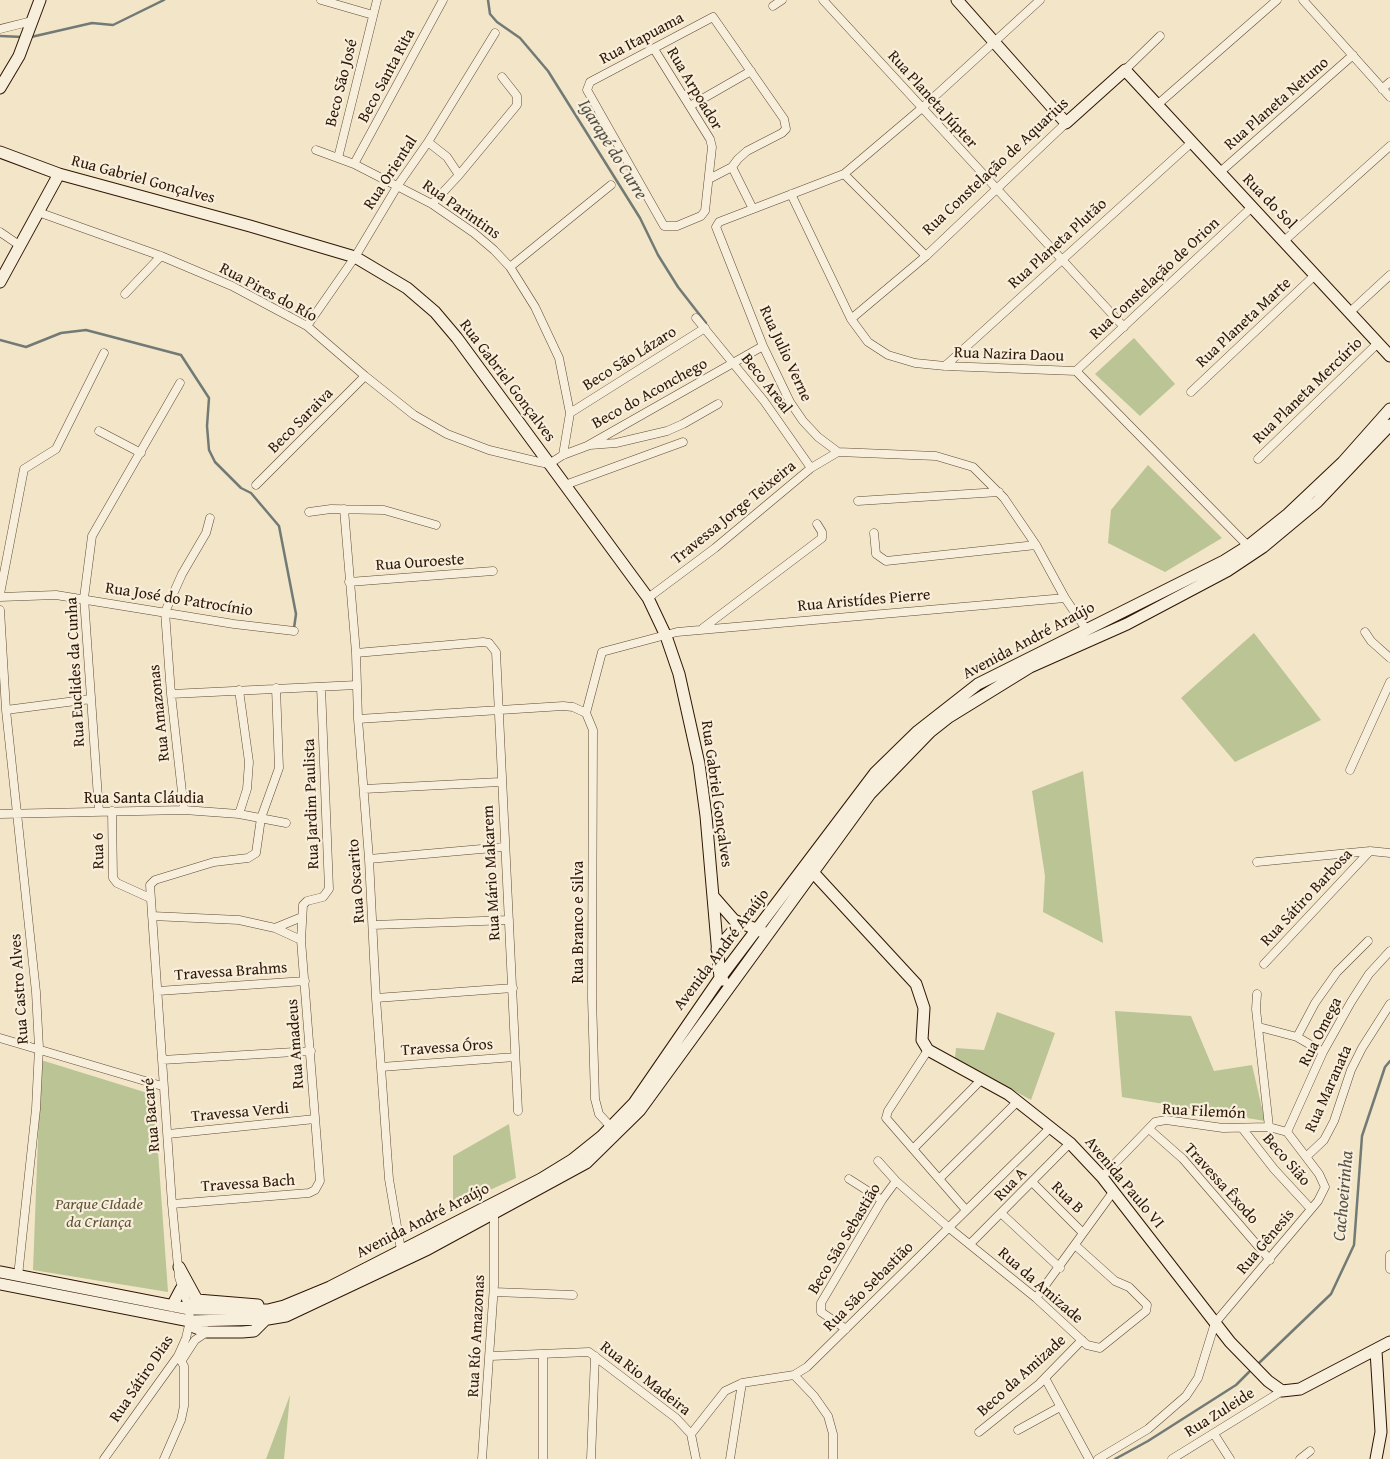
<!DOCTYPE html>
<meta charset="utf-8">
<style>
body{margin:0}
canvas{display:block;background:#f2e5c8}
</style>
<canvas width="1390" height="1459"></canvas>
<script>
const context = document.querySelector('canvas').getContext('2d');
context.lineJoin = 'round';
function fillPath(path, color) { context.fillStyle = color; context.fill(path, 'evenodd'); }
const shape = rows => new Path2D(rows.map(r => 'M' + r).join(''));
function trace(path, color, width, dash) { context.strokeStyle = color; context.lineWidth = width; context.lineCap = dash ? 'butt' : 'round'; context.setLineDash(dash || []); context.stroke(path); }
function drawText(font, color, halo, rows, align = 'center') {
  context.font = font + ' "Gentium Book Plus",serif'; context.lineWidth = 4.5; context.setLineDash([]); context.textBaseline = 'middle'; context.strokeStyle = halo; context.fillStyle = color; for (const [text, x, y, turn = 0] of rows) {
    context.save(); context.translate(x, y); context.rotate((+turn || 0) * Math.PI / 180); context.textAlign = isNaN(turn) ? turn : align; if (halo) context.strokeText(text, 0, 0); context.fillText(text, 0, 0); context.restore();
  }
}
const green = shape([
 [1134,338,1175,384,1140,416,1095,374],
 [1148,465,1222,538,1165,572,1108,543,1111,510],
 [1254,633,1321,720,1235,762,1181,698],
 [1083,771,1103,943,1043,912,1045,876,1032,791],
 [1115,1011,1191,1016,1214,1071,1252,1065,1265,1121,1122,1097],
 [997,1012,1055,1033,1031,1100,955,1058,956,1048,984,1050],
 [41,1060,154,1095,168,1292,33,1270],
 [509,1124,516,1178,453,1207,453,1156],
 [290,1395,284,1459,266,1459]
]);
const stream = shape([
 [488,0,490,14,497,22,520,38,548,71,640,218,658,255,678,287,706,323],
 [0,36,23,37],
 [31,37,92,23,113,25,164,0],
 [0,340,26,347,61,333,86,330,181,355,209,398,207,426,209,450,215,462,241,488,251,493,279,526,296,614,294,628],
 [1259,1363,1331,1294,1354,1245,1362,1136,1385,1067,1390,1061],
 [1115,1459,1148,1441,1236,1385,1249,1372]
]);
const street = shape([
 [321,0,373,15],
 [823,0,1124,327],
 [1040,0,922,108,844,174,719,222,716,227,763,346,790,402,803,421,818,437,838,452,936,456,973,467,1004,498,1036,545,1065,598,1086,629],
 [1303,0,1390,97],
 [773,6,782,0],
 [0,29,32,21],
 [654,49,710,139,712,147,705,211,701,216,677,226,664,226,587,90,590,82,713,17,784,119,786,129,782,133,747,151,738,159,732,167,709,179],
 [1125,70,1160,36],
 [1382,89,1390,82],
 [1157,105,1277,0],
 [690,106,751,71],
 [428,142,447,157,459,175,517,105,517,96,502,77],
 [316,150,354,164,432,204,474,233,494,250,510,267,535,307,559,358,570,413,563,455],
 [338,158,377,0],
 [354,164,443,0],
 [732,167,753,209],
 [1219,173,1353,55],
 [844,174,926,256],
 [791,194,851,319,868,342,888,355,915,363,945,366,1076,371,1248,546],
 [432,204,459,175],
 [38,212,161,256,232,286,307,326,365,376,414,415,447,434,489,450,539,462,549,464,563,455,587,446,763,346],
 [0,232,19,245],
 [1284,241,1390,146],
 [510,267,611,185],
 [125,294,161,256],
 [1350,312,1390,275],
 [696,318,764,401,811,468],
 [851,319,926,256,1066,123],
 [307,326,355,257,398,185,428,142,495,33],
 [945,366,1191,143],
 [1076,371,1252,207],
 [1191,392,1315,275],
 [570,413,705,328],
 [99,431,141,453],
 [590,445,616,443,667,431,683,424,718,404],
 [1258,459,1378,343],
 [256,485,365,376],
 [565,485,683,442],
 [858,501,999,492],
 [344,509,356,653,358,719,369,859,376,998,389,1179,401,1250],
 [309,512,331,509,384,510,436,525],
 [874,533,876,554,886,561,1036,545],
 [349,582,493,571],
 [0,594,24,469,56,449,104,353],
 [0,597,56,595,234,624,294,631],
 [648,598,715,548,811,468,838,452],
 [0,610,6,710,36,992,39,1048,36,1109,18,1276],
 [703,628,822,538,822,532,817,524],
 [1365,632,1371,641,1390,658],
 [356,653,483,642,489,643,496,652,518,1111],
 [171,694,357,685],
 [6,710,91,699],
 [586,713,602,652,677,632,1065,598],
 [586,713,593,730,592,998,595,1099,599,1114,611,1127],
 [358,719,563,706,573,707,586,713],
 [1350,770,1390,682],
 [364,789,500,782],
 [184,810,171,694,165,612,182,574,206,533,210,518],
 [112,811,113,878,117,883,150,898],
 [99,812,84,598,92,536,180,383],
 [0,814,184,810,239,814,286,823],
 [239,814,247,789,249,762,239,690],
 [369,859,504,847],
 [1257,862,1370,851,1390,853],
 [152,916,239,920,275,928,301,940],
 [373,925,509,920],
 [275,928,302,917],
 [1264,964,1370,851],
 [158,991,305,981],
 [1257,994,1256,1009,1269,1127],
 [376,998,513,988],
 [1259,1027,1297,1037,1323,1052],
 [1297,1037,1315,1003,1337,972,1368,941],
 [0,1038,162,1086],
 [928,1050,888,1111,886,1118,966,1210],
 [162,1060,311,1051],
 [381,1067,515,1057],
 [1242,1128,1274,1169,1311,1209],
 [1149,1129,1183,1159,1270,1260],
 [1287,1132,1323,1052,1351,1002,1369,974,1390,951],
 [168,1134,315,1119],
 [914,1148,981,1080],
 [1306,1157,1324,1140,1334,1121,1351,1070,1362,1048,1390,1004],
 [878,1161,896,1181,948,1227,1036,1298,1087,1345,1100,1348,1146,1311,1147,1305,1129,1287,1115,1281,1075,1245],
 [849,1179,882,1200],
 [939,1179,1018,1101],
 [1032,1182,1083,1233],
 [172,1204,309,1193,315,1190,320,1181,301,940,303,905,307,901,323,897,329,889,321,687],
 [1002,1214,1060,1268],
 [970,1244,1070,1143],
 [1390,1255,1390,1269],
 [494,1292,573,1295],
 [1036,1298,1113,1192],
 [846,1329,821,1312,821,1303,882,1200,896,1181],
 [543,1354,543,1459],
 [491,1356,589,1352,676,1418,691,1434],
 [182,1360,195,1340,207,1332],
 [794,1375,814,1396,828,1416,833,1434,833,1459],
 [1045,1378,1089,1459],
 [1018,1430,1060,1407],
 [979,1432,1039,1384,1082,1340],
 [691,1434,725,1391,742,1383,794,1375,807,1367,1050,1128],
 [691,1434,696,1459],
 [1214,1434,1230,1459],
 [104,1459,178,1356,186,1338,190,1321,189,1309,179,1277,172,1204,150,885,155,880,214,862,248,858,256,853,261,818,279,768,276,688],
 [164,1459,181,1420,184,1406,184,1366,178,1356],
 [482,1459,494,1285,494,1215],
 [591,1459,595,1356],
 [730,1459,742,1383],
 [1098,1459,1148,1429,1186,1396,1198,1378,1215,1323,1318,1201,1325,1187,1319,1174,1287,1132,1269,1127,1223,1128,1166,1120,1155,1122,1102,1177],
 [1172,1459,1282,1391],
 [1300,1459,1310,1451]
]);
const secondary = shape([
 [957,0,1066,123,1125,70,1390,356],
 [0,88,19,56,40,0],
 [0,152,59,174,250,226,355,257,407,288,435,312,457,338,648,598,666,636,679,674,699,764,706,816,720,978,723,980],
 [0,282,59,174],
 [809,868,916,984,924,1008,922,1040,928,1050,1008,1094,1070,1143,1102,1177,1230,1342,1268,1381,1282,1391,1300,1389,1390,1342],
 [713,896,734,920,763,932],
 [717,949,740,923],
 [179,1267,197,1300],
 [0,1272,189,1309,268,1310,284,1306,330,1287,541,1179,572,1160,602,1136,634,1103,720,978,875,773,918,731,978,684,1224,561,1248,546,1288,514,1343,462,1390,409],
 [0,1284,190,1321,268,1319,286,1316,428,1249,586,1163,640,1110,870,794,930,732,949,717,1030,667,1127,624,1227,571,1263,547,1317,502,1390,425],
 [172,1306,181,1289],
 [189,1309,197,1300,258,1305],
 [190,1321,194,1327,207,1332,242,1332,254,1331,268,1317],
 [1376,1351,1381,1432,1376,1459]
]);
const streetNames = [
 ["Rua Itapuama",642,39,-28],
 ["Beco Santa Rita",387,76,-62],
 ["Beco São José",342,83,-76],
 ["Rua Arpoador",694,89,59],
 ["Rua Planeta Júpter",932,100,48],
 ["Rua Planeta Netuno",1277,104,-41],
 ["Rua Constelação de Aquarius",996,167,-43],
 ["Rua Oriental",391,173,-57],
 ["Rua Gabriel Gonçalves",143,180,15],
 ["Rua do Sol",1269,202,46],
 ["Rua Parintins",461,210,35],
 ["Rua Planeta Plutão",1058,244,-42],
 ["Rua Constelação de Orion",1155,279,-43],
 ["Rua Pires do Río",268,293,28],
 ["Rua Planeta Marte",1244,323,-43],
 ["Rua Julio Verne",785,354,65],
 ["Rua Nazira Daou",1009,355,2],
 ["Beco São Lázaro",630,359,-32],
 ["Rua Gabriel Gonçalves",507,381,53],
 ["Beco Areal",766,384,52],
 ["Rua Planeta Mercúrio",1308,391,-44],
 ["Beco do Aconchego",650,394,-29],
 ["Beco Saraiva",301,421,-45],
 ["Travessa Jorge Teixeira",734,513,-39],
 ["Rua Ouroeste",420,563,-4],
 ["Rua José do Patrocínio",179,600,9],
 ["Rua Aristídes Pierre",864,601,-5],
 ["Avenida André Araújo",1029,641,-28],
 ["Rua Euclides da Cunha",76,672,-93],
 ["Rua Amazonas",160,713,-96],
 ["Rua Gabriel Gonçalves",716,794,82],
 ["Rua Santa Cláudia",144,799],
 ["Rua Jardim Paulista",312,804,-92],
 ["Rua 6",99,851,-91],
 ["Rua Mário Makarem",492,873,-93],
 ["Rua Oscarito",357,881,-94],
 ["Rua Sátiro Barbosa",1307,898,-47],
 ["Rua Branco e Silva",579,922,-90],
 ["Avenida André Araújo",722,950,-53],
 ["Travessa Brahms",231,972,-4],
 ["Rua Castro Alves",20,989,-94],
 ["Rua Omega",1321,1032,-63],
 ["Rua Amadeus",296,1044,-94],
 ["Travessa Óros",447,1048,-4],
 ["Rua Maranata",1329,1089,-66],
 ["Rua Filemón",1204,1112,3],
 ["Travessa Verdi",240,1113,-5],
 ["Rua Bacaré",152,1115,-95],
 ["Beco Sião",1286,1160,49],
 ["Avenida Paulo VI",1124,1183,50],
 ["Travessa Bach",248,1184,-4],
 ["Travessa Êxodo",1221,1184,48],
 ["Rua A",1011,1185,-46],
 ["Rua B",1067,1198,45],
 ["Avenida André Araújo",423,1221,-27],
 ["Beco São Sebastião",845,1239,-59],
 ["Rua Gênesis",1266,1242,-50],
 ["Rua da Amizade",1040,1286,41],
 ["Rua São Sebastião",869,1287,-45],
 ["Rua Río Amazonas",477,1336,-87],
 ["Beco da Amizade",1022,1376,-42],
 ["Rua Sátiro Dias",142,1379,-56],
 ["Rua Rio Madeira",645,1379,38],
 ["Rua Zuleide",1220,1413,-32]
];
const parkNames = [
 ["Parque CIdade",99,1205],
 ["da Criança",99,1223]
];
const waterNames = [
 ["Igarapé do Curre",612,150,58],
 ["Cachoeirinha",1344,1196,-85]
];
fillPath(green, '#bbc495');
trace(stream, '#727a75', 2.5);
trace(street, '#5f4a35', 9);
trace(secondary, '#2e1604', 13);
trace(street, '#f7eedb', 8);
trace(secondary, '#f7eedb', 11);
drawText('16px', '#2e1604', '#f7eedb', streetNames);
drawText('italic 16px', '#5f5337', '#f7eedb', parkNames);
drawText('italic 18px', '#565046', '#f7eedb', waterNames);
</script>
